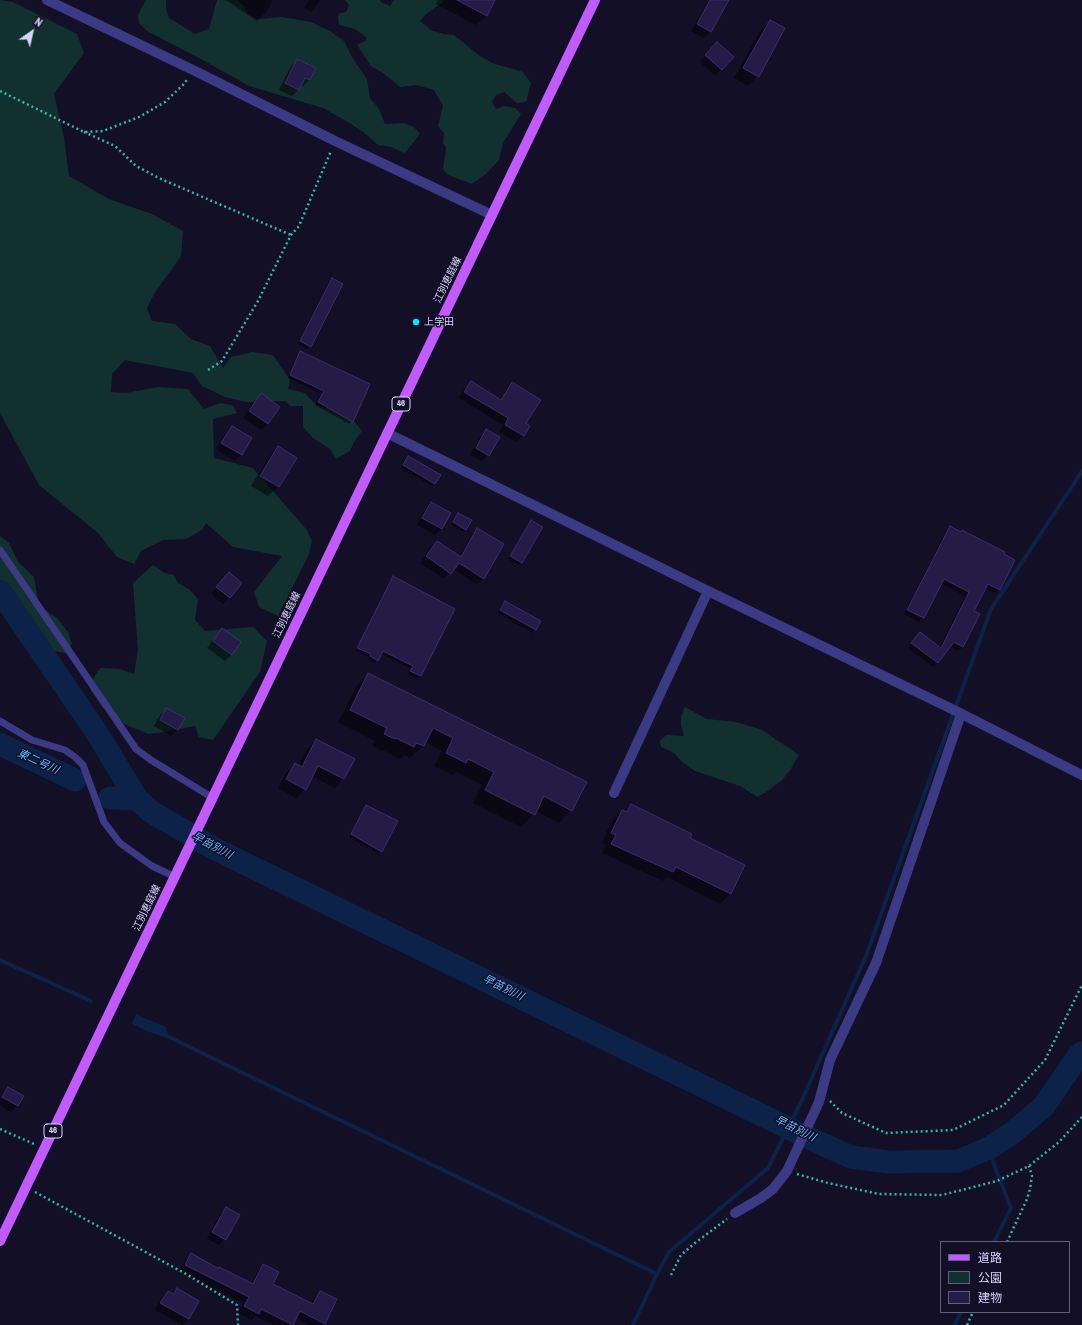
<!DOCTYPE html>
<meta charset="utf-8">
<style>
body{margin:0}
#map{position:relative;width:1082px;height:1325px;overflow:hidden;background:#130f26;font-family:"Archivo Narrow","Noto Sans JP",sans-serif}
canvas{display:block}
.legend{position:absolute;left:940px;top:1241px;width:130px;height:72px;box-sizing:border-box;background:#130f26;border:1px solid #625e7d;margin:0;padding:5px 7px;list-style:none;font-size:12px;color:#d9d4ff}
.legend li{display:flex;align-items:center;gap:8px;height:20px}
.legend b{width:20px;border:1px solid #625e7d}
.north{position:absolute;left:12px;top:12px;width:40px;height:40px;-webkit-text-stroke:3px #130f26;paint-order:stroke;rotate:34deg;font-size:11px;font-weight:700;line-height:16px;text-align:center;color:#d9d4ff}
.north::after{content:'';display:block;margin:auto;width:14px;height:18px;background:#d9d4ff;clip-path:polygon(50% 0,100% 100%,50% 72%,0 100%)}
</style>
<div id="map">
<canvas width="1082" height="1325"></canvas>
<ul class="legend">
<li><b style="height:5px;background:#c25bff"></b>道路</li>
<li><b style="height:11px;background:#12302f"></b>公園</li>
<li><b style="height:11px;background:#241b47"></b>建物</li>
</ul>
<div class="north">N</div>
</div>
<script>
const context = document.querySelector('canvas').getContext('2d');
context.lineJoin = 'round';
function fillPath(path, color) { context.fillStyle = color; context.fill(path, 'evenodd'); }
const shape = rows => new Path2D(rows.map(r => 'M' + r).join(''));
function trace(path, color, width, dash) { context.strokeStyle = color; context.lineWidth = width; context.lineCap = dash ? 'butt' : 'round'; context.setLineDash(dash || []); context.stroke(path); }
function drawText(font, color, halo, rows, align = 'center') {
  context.font = font + ' "Archivo Narrow","Noto Sans JP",sans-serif'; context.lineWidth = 3; context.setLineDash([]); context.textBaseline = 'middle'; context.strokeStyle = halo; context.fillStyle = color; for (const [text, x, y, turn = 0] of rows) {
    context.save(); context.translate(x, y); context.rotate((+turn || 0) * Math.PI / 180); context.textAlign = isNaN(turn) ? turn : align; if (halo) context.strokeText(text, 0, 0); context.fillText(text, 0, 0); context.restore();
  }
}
const green = shape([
 [0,0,13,2,77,34,84,53,54,94,64,137,69,176,109,199,152,214,183,231,181,256,154,294,147,308,152,321,175,324,191,339,210,346,223,368,231,357,252,352,273,355,290,380,288,389,305,393,316,405,349,415,362,431,354,442,350,451,336,459,330,449,313,438,303,427,303,406,291,406,285,401,247,402,225,397,202,386,193,373,125,360,112,374,111,392,126,393,158,387,188,389,204,409,220,403,232,405,237,413,213,419,214,458,253,468,307,530,312,541,309,554,278,616,259,607,254,592,282,556,233,547,206,523,202,530,186,539,163,540,141,551,134,564,117,557,98,533,39,485,0,413],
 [146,0,166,0,166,9,169,18,195,34,209,29,217,0,237,0,244,6,248,15,258,19,282,17,311,22,330,31,344,41,352,57,367,79,370,98,379,109,385,124,403,123,414,127,420,134,405,153,391,147,378,145,363,132,348,122,323,108,249,86,201,59,147,31,139,23,138,15],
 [345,0,380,0,381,2,390,6,394,0,443,0,442,3,426,14,420,21,431,30,444,34,454,35,480,56,492,63,523,72,531,83,526,102,517,103,504,92,496,95,492,102,496,109,504,106,515,108,521,114,503,143,499,160,486,174,472,184,448,175,443,169,446,147,443,143,444,133,438,126,443,106,434,90,416,85,400,87,383,73,371,66,357,45,365,41,367,38,355,29,339,25,338,16,340,13,346,12,349,5],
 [0,536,9,543,18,562,34,577,39,606,57,618,68,632,72,644,66,653,30,646,0,603],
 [153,565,165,573,174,575,178,583,189,589,198,599,195,620,205,631,253,627,267,641,260,672,213,740,199,737,195,726,163,732,149,734,126,725,102,707,90,689,94,677,100,668,119,669,134,674,138,650,133,583],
 [685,707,707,719,736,722,762,730,799,755,790,770,782,780,768,791,757,797,740,786,695,771,682,762,674,753,661,747,660,741,666,735,684,736,681,725,681,717]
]);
const water = shape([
 [87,999,137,1015,166,1027,168,1034,166,1038,147,1031,86,1001]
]);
const pier = shape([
 [90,997,137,1013,131,1025,87,1003]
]);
const shadow = shape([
 [226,0,273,0,267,11,257,21],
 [309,0,321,0,311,12,304,8],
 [438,0,494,0,486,16,476,25,436,4],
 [709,0,723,0,727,2,710,32,704,38,691,31],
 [770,21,758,76,748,86,734,78,760,31],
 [711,50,733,57,715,76,700,62],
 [297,60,315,69,309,80,303,86,301,85,298,90,292,96,279,90,291,66],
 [332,280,310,346,307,349,298,344,329,282],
 [300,352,352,421,349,424,315,405,322,394,288,378,298,355],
 [471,383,499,400,506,390,512,383,525,424,523,435,517,442,499,432,503,425,459,398,464,389],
 [261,395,268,424,261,430,243,418,254,401],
 [232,427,251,438,241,455,235,461,216,449,226,433],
 [487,431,488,455,482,461,470,455,480,437],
 [278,447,296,458,278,487,268,496,251,486,269,457],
 [406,460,434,483,432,486,401,469],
 [432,503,450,514,441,529,435,535,417,525,425,509],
 [458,514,465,529,463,532,451,525],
 [531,521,541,527,521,563,518,565,508,559,528,524],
 [950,527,999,589,995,593,985,588,972,612,963,647,958,651,950,646,933,667,908,648,920,633,939,648,965,596,940,583,923,618,919,622,904,614,946,531],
 [477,529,483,579,477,585,453,569,444,579,420,563,430,548,437,542,459,557,471,536],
 [229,573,241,584,223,604,211,594],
 [393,578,420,676,418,679,408,674,411,669,381,654,375,663,368,659,369,657,355,651,390,580],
 [505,602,539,622,532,633,498,613],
 [222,629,232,654,225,661,207,648,216,636],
 [368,674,571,810,559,823,535,811,534,814,521,827,473,803,482,785,456,772,452,775,434,766,442,751,425,742,423,746,410,758,404,755,400,759,383,750,382,751,372,746,375,741,338,722,356,687],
 [167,709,184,719,177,730,171,736,154,726,160,715],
 [316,740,353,759,343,779,335,788,312,776,305,789,296,798,278,788,286,773,295,764,298,766,307,749],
 [631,805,689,838,744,866,730,894,720,904,667,877,663,881,602,853,607,845,602,843,612,820,622,811,625,812],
 [366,806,381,851,378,854,349,837,364,809],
 [8,1088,17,1105,11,1112,0,1105,0,1098],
 [227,1208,225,1239,219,1245,207,1239,220,1214],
 [191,1254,218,1270,220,1268,251,1284,257,1272,263,1265,271,1285,311,1304,314,1298,320,1292,324,1323,323,1325,309,1325,295,1318,292,1325,274,1325,255,1316,252,1320,238,1313,243,1303,179,1272,185,1261],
 [177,1290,198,1302,188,1319,182,1325,155,1310,161,1298,168,1292,172,1294]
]);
const stream = shape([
 [0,960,91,1001],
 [163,1032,167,1036,657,1274],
 [989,1148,996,1170,1011,1208,994,1242],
 [633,1325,657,1274,669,1252,768,1168,802,1100,866,956,991,609,1082,471],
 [955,1325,961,1312]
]);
const river = shape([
 [0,591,97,733,137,799,150,811,215,849,811,1139,851,1157,889,1162,958,1161,989,1148,1012,1133,1044,1106,1079,1055,1082,1053],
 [0,744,75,780],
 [110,798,137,799]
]);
const building = shape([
 [457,0,495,0,487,16,457,0],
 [710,0,729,0,711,32,697,24,710,0],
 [770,20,785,28,759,77,743,68,770,20],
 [717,42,734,57,722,70,705,55,717,42],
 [297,59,316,68,310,80,305,78,299,90,285,83,297,59],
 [332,278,343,284,311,347,300,341,332,278],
 [300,351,370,384,353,422,318,402,324,391,290,375,300,351],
 [471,381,501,400,512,382,541,400,526,423,530,426,524,436,505,425,508,418,464,392,471,381],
 [261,393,280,407,268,424,249,411,261,393],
 [232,426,252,438,242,455,221,443,232,426],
 [486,429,500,437,489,456,476,448,486,429],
 [278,446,297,458,279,487,260,476,278,446],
 [408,456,441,475,435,484,403,465,408,456],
 [431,502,451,513,442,529,422,518,431,502],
 [458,513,472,520,466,530,453,522,458,513],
 [531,520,543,527,522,563,510,556,531,520],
 [950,526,961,532,962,530,985,542,1005,552,1004,554,1015,560,1000,590,988,584,974,611,980,614,963,647,954,642,938,663,911,643,920,632,941,648,969,592,944,579,924,618,907,610,950,526],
 [477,528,504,544,484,579,459,563,451,574,426,556,437,541,461,557,477,528],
 [229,572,242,583,230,598,216,587,229,572],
 [393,576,455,609,421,676,410,671,413,666,383,651,378,661,370,656,371,654,357,648,393,576],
 [505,601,541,621,536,630,500,610,505,601],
 [222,628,241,642,232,655,213,641,222,628],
 [368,673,587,782,572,811,544,796,535,815,485,790,494,772,468,759,466,763,446,753,453,738,433,728,424,746,416,743,414,747,396,738,395,739,384,734,387,728,350,710,368,673],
 [166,708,185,718,178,730,160,720,166,708],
 [316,739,355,759,344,779,318,766,306,790,286,779,295,763,302,767,316,739],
 [631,804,692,834,690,838,745,865,731,894,676,867,673,872,611,844,616,835,611,833,622,810,627,812,631,804],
 [366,805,398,821,382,852,351,834,366,805],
 [8,1087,24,1096,18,1106,2,1097,8,1087],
 [226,1207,240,1215,226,1240,212,1232,226,1207],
 [191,1253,219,1269,219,1267,253,1284,263,1264,279,1272,273,1284,313,1304,320,1291,337,1299,325,1324,300,1311,293,1325,261,1309,259,1314,244,1306,249,1297,185,1265,191,1253],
 [177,1288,199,1301,189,1319,160,1303,168,1291,174,1294,177,1288]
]);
const path = shape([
 [0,91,84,132,103,131,139,117,165,102,185,83,187,79],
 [84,132,115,146,136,166,161,179,291,235],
 [208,370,222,361,258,301,291,235,299,226,331,151],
 [830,1101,842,1113,886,1133,953,1130,1004,1105,1045,1060,1082,985],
 [0,1129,34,1144],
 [797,1174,828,1183,879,1194,942,1195,997,1181,1029,1166,1059,1142,1082,1117],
 [35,1192,186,1274,237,1305,238,1325],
 [1007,1242,1027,1199,1030,1189,1032,1176,1029,1166],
 [671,1275,681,1255,695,1243,727,1219],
 [967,1325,973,1312]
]);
const lane = shape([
 [0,550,136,749,151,760,213,798],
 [0,721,32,740,65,750,75,757,83,765,104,822,120,843,152,866,175,877]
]);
const street = shape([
 [47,0,193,70,335,141,492,215],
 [387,433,708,591,956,711,1082,775],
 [614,793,708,591],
 [735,1213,761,1198,773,1189,787,1171,819,1102,830,1060,876,963,961,714]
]);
const primary = shape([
 [0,1241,595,0]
]);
const markers = [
 [416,322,4,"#00e5ff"]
];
const shields = [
 [401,404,18],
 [53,1131,18]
];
const shieldNames = [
 ["46",401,404],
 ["46",53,1131]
];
const streetNames = [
 ["江別恵庭線",448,280,-64],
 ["江別恵庭線",287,615,-64],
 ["江別恵庭線",147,908,-64]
];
const poiNames = [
 ["上学田",424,322]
];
const waterNames = [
 ["東二号川",38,762,25],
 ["早苗別川",212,846,28],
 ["早苗別川",503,988,26],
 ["早苗別川",795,1129,26]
];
fillPath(green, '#12302f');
fillPath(water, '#0c2248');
fillPath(pier, '#130f26');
fillPath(shadow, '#0007');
trace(stream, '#0c2248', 4);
trace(river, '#0c2248', 23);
fillPath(building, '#241b47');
trace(building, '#3b2d73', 1);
trace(path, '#2fb8b0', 2.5, [2, 3]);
trace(lane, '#3d3a85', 7);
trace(street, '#3d3a85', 10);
trace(primary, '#c25bff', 10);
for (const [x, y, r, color] of markers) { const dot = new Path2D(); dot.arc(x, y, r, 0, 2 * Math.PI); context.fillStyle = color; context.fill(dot); trace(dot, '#130f26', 1.5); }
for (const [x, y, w] of shields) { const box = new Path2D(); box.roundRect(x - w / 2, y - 7, w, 14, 3); context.fillStyle = '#130f26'; context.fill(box); trace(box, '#d9d4ff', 1); }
drawText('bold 9px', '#d9d4ff', null, shieldNames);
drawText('10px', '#d9d4ff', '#130f26', streetNames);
drawText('10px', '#d9d4ff', '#130f26', poiNames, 'left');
drawText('italic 11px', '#62b6ff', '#130f26', waterNames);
</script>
